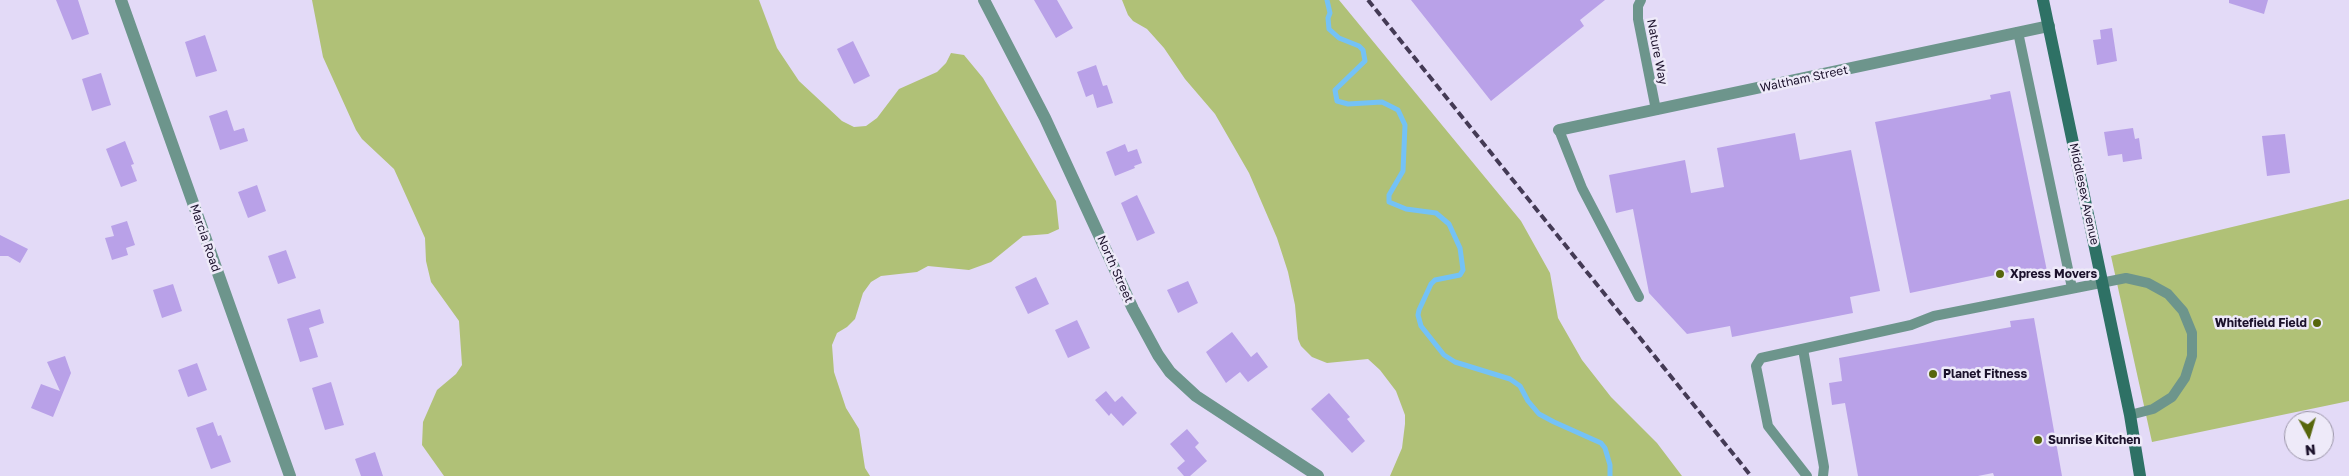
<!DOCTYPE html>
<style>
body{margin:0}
#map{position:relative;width:2349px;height:476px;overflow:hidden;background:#e3daf7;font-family:"Golos Text",sans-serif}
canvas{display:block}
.north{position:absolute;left:2284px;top:411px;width:50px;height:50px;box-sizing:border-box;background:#eeeaf9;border:1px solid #9a94a7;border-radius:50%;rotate:174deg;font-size:14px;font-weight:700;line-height:20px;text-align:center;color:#1c122c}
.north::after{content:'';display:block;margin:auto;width:18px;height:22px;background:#57660c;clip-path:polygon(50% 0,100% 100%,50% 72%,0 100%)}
</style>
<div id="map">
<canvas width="2349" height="476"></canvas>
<div class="north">N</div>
</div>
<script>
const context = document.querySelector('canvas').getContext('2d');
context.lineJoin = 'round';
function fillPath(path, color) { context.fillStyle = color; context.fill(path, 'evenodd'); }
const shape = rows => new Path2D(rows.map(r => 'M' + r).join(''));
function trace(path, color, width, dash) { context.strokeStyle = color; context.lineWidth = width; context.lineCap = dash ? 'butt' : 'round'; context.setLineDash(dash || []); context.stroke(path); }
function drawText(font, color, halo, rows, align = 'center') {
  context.font = font + ' "Golos Text",sans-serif'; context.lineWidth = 5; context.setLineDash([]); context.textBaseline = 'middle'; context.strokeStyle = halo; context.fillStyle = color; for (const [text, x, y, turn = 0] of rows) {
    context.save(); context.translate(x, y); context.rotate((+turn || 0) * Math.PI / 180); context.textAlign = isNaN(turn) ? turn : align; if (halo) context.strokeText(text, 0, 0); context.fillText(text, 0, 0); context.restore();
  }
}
const green = shape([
 [312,0,759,0,777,48,799,81,842,121,854,127,866,126,877,118,899,89,937,72,946,63,951,53,964,55,983,78,1056,201,1059,229,1048,234,1023,236,991,262,969,270,928,266,917,272,881,276,871,282,863,293,855,319,847,327,837,333,832,345,834,372,846,408,859,429,865,468,870,476,444,476,422,445,423,422,437,390,456,374,462,365,459,321,431,282,426,261,425,238,394,169,362,139,356,130,323,57],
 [1122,0,1339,0,1521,221,1550,273,1558,318,1582,360,1611,397,1657,443,1682,476,1390,476,1402,448,1405,424,1405,415,1396,391,1380,370,1368,359,1327,363,1312,357,1301,346,1298,339,1295,305,1288,272,1277,238,1249,173,1215,114,1185,79,1164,48,1147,29,1133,21,1128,15],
 [2349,199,2349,401,2152,442,2111,256]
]);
const stream = shape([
 [1327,0,1330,13,1328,18,1329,29,1339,38,1359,46,1363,50,1365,61,1335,90,1337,101,1348,104,1382,102,1398,110,1405,125,1403,171,1389,195,1389,202,1406,209,1436,213,1449,224,1460,248,1463,270,1460,275,1435,280,1431,284,1419,310,1418,315,1421,326,1444,355,1455,362,1510,379,1520,386,1528,401,1539,414,1554,422,1601,443,1605,448,1610,465,1610,476]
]);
const building = shape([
 [56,0,78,0,89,34,72,40],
 [1034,0,1057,0,1073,28,1056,38],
 [1411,0,1605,0,1580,20,1584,26,1491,101],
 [2229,0,2268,0,2264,14,2229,3],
 [2112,28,2117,61,2097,65,2093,40,2101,39,2100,30],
 [205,35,217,71,196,77,185,42],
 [853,41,870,76,854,84,837,49],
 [1096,65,1103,86,1107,85,1113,103,1097,108,1093,94,1086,97,1077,72],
 [101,73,111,105,92,111,82,79],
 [2010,91,2047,271,2025,275,2024,269,1910,293,1875,122,1991,99,1990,95],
 [227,110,234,131,244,128,248,141,220,150,209,116],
 [2133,128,2135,139,2139,138,2142,159,2123,162,2122,154,2108,156,2104,132],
 [1795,133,1800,160,1851,150,1880,291,1850,297,1853,313,1732,337,1730,326,1687,334,1649,293,1633,209,1616,213,1609,175,1685,160,1691,193,1724,187,1717,148],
 [2285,134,2290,173,2267,176,2262,136],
 [125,141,134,164,131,165,137,181,121,187,106,149],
 [1125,144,1128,152,1137,149,1142,163,1134,166,1135,168,1115,176,1106,152],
 [257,185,266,211,248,218,238,192],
 [1137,195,1155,233,1137,241,1121,203],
 [127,221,135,245,126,248,128,255,112,260,105,238,114,236,111,226],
 [0,235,28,249,20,263,8,256,0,256],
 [286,250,296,278,278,284,268,256],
 [1036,277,1049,304,1028,314,1015,287],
 [1188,281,1198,303,1178,313,1167,290],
 [173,284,182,311,162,318,153,290],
 [320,309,324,323,309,328,318,357,300,362,287,319],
 [2034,318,2062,476,1994,476,1993,473,1978,476,1858,476,1845,403,1832,405,1829,383,1842,381,1839,358,2011,327,2010,321],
 [1077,320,1090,348,1068,358,1055,330],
 [1232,332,1251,357,1257,352,1268,367,1248,382,1240,372,1226,383,1206,352],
 [65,356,71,373,53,417,31,408,41,384,60,391,47,362],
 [197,363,207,390,188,397,178,370],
 [331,382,344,425,325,430,312,388],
 [1106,391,1115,402,1122,396,1137,413,1123,426,1111,413,1109,416,1095,400],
 [1329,393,1350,417,1347,419,1365,441,1352,453,1311,409],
 [213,422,218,436,221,435,231,462,211,469,196,428],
 [1187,429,1199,443,1195,447,1207,461,1190,476,1184,476,1177,468,1185,461,1170,444],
 [375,452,383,476,361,476,355,459]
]);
const lane = shape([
 [1641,0,1638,6,1638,19,1656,110],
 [2018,32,2072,288],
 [1559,130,1582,188,1639,297],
 [1803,349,1824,467,1823,476],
 [1807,476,1768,426,1756,366,1761,358,1911,325,1934,316,2126,278,2148,283,2168,294,2183,311,2192,333,2192,356,2185,378,2172,397,2153,409,2130,415]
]);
const street = shape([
 [121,0,290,476],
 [984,0,1045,118,1133,309,1158,355,1170,372,1196,396,1318,476],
 [1559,130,2049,26]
]);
const secondary = shape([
 [2043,0,2130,415,2140,476]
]);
const rail = shape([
 [1368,0,1751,476]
]);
const markers = [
 [2000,274,5,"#57660c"],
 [2317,323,5,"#57660c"],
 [1933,374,5,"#57660c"],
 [2038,440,5,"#57660c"]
];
const streetNames = [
 ["Nature Way",1657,52,79],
 ["Waltham Street",1804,79,-12],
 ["Middlesex Avenue",2084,194,78],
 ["Marcia Road",205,238,71],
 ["North Street",1115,269,66]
];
const poiNames = [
 ["Xpress Movers",2010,274],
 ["Whitefield Field",2307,323,"right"],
 ["Planet Fitness",1943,374],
 ["Sunrise Kitchen",2048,440]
];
fillPath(green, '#b0c177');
trace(stream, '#74c2f6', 5);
fillPath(building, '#b9a1e8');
trace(lane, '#6d958c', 10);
trace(street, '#6d958c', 12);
trace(secondary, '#2e7165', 12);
trace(rail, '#443a55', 4, [8, 4]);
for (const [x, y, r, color] of markers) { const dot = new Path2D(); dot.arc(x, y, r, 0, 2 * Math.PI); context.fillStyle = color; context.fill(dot); trace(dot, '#eeeaf9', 2); }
drawText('12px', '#1c122c', '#eeeaf9', streetNames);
drawText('bold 12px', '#1c122c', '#eeeaf9', poiNames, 'left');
</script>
